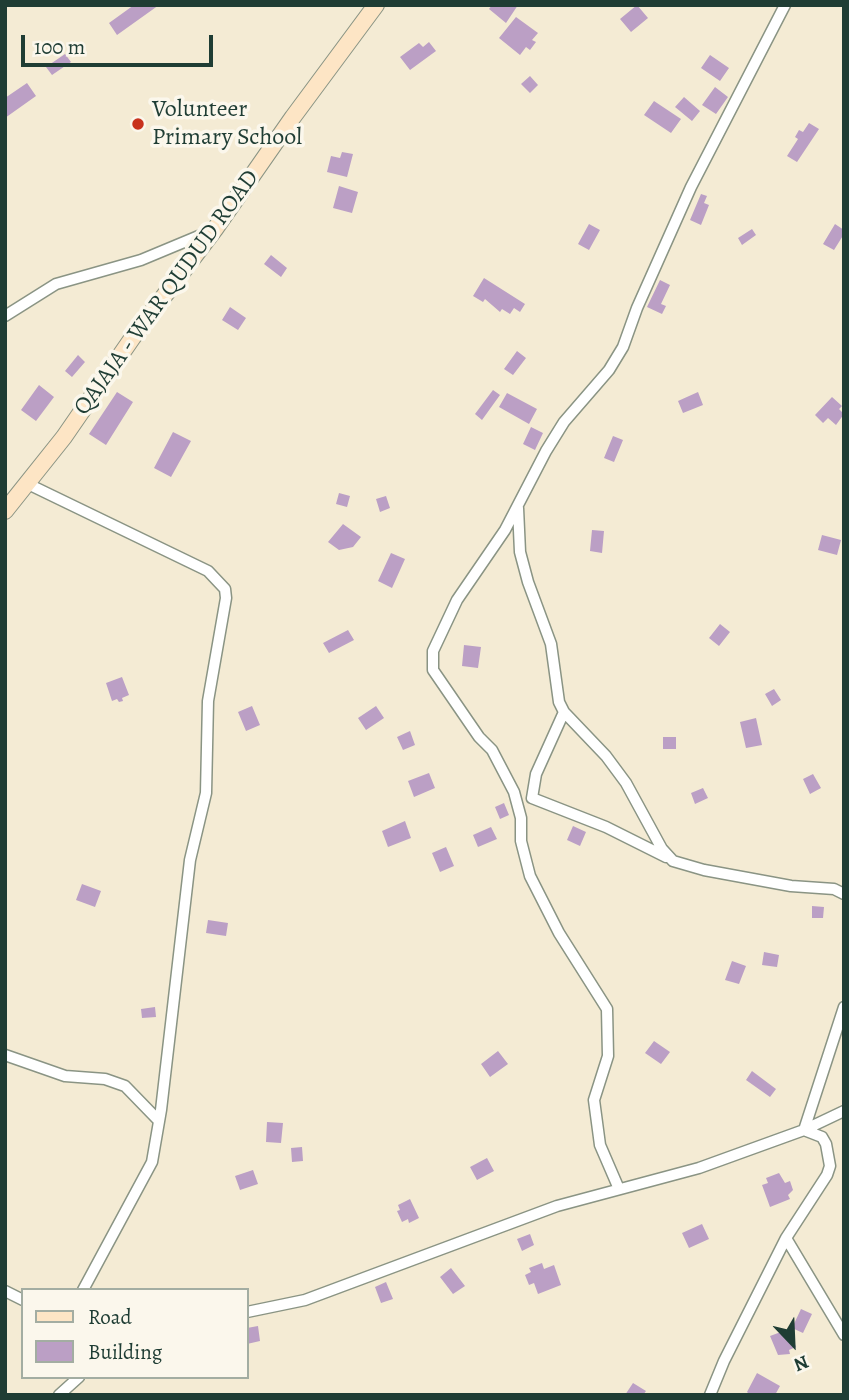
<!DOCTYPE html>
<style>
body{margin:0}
#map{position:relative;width:849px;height:1400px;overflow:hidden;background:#f4ebd4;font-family:Alegreya,serif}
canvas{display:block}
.frame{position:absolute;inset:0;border:7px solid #1f3d34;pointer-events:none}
.legend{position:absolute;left:21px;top:1288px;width:228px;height:91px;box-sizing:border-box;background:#fbf7ec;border:2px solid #a3ada2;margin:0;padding:9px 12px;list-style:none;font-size:21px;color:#1f3d34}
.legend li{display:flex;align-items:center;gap:14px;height:35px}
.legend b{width:35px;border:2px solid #a3ada2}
.north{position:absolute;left:758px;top:1309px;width:70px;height:70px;-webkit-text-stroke:5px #fbf7ec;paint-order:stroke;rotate:157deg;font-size:19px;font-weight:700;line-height:28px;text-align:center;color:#1f3d34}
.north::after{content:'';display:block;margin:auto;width:24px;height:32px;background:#1f3d34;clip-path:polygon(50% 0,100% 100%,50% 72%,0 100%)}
.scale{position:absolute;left:21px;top:35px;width:192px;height:32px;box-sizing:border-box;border:4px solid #1f3d34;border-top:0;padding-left:9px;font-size:21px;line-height:24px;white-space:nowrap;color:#1f3d34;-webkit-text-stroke:5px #fbf7ec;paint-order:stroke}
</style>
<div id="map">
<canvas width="849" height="1400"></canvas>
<div class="frame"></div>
<ul class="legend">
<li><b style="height:9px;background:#fde5c5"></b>Road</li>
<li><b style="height:19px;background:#bb9fc5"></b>Building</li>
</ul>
<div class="north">N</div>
<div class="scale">100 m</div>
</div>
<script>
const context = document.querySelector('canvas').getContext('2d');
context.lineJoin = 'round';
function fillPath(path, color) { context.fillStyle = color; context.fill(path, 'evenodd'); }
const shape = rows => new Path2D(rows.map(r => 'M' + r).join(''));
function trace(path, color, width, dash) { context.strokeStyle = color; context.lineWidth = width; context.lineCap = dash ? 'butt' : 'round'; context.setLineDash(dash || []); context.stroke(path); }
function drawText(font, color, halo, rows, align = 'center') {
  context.font = font + ' Alegreya,serif'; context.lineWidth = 7; context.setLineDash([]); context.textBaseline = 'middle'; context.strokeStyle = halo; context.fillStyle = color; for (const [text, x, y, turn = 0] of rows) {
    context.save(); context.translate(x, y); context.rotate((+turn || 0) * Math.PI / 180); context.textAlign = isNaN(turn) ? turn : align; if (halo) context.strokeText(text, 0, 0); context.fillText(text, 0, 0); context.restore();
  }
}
const building = shape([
 [134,5,159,5,117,35,109,23],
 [492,5,518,5,506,23,489,9],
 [637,5,648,18,631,32,620,19],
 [516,17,538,33,532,40,536,42,530,50,526,47,520,55,499,38],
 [429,42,436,51,410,70,400,57,419,43,423,47],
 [65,54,71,62,52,75,46,67],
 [710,55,729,68,720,81,701,68],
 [530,76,538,85,530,93,521,84],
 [27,83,36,96,5,118,5,98],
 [715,87,728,97,716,114,702,105],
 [684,97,700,111,692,121,675,107],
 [654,101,681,119,671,133,644,115],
 [809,123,819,129,797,162,787,156,798,139,795,137,799,130,803,132],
 [342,152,353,154,347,177,327,172,331,156,340,158],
 [339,186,358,192,352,213,333,208],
 [701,194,707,196,704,203,709,205,701,225,690,220],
 [589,224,600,230,589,250,578,244],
 [835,224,844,230,844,234,834,250,823,244],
 [752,229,756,235,742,245,738,238],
 [271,255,287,268,281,277,264,264],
 [484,278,525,304,520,312,514,308,510,314,502,309,500,312,485,299,483,302,473,296],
 [660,280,670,285,661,304,666,306,662,314,647,307],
 [230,307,246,318,238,330,222,320],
 [517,351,526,358,513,375,504,369],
 [78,355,85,362,72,377,65,371],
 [39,385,54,397,36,421,21,410],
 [493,390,500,395,482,420,475,414],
 [117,392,133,402,106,445,89,434],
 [698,392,703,405,683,413,678,401],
 [507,393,537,409,529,424,499,407],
 [832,397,842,406,839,409,844,414,836,425,828,418,823,423,815,415],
 [531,427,543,433,535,450,523,444],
 [173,432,191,441,171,477,154,468],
 [613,436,623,440,614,462,604,458],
 [339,493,350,496,347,507,336,504],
 [386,496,390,508,380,512,376,499],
 [343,524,361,537,353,547,339,550,328,542],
 [592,530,604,531,602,553,590,551],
 [822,535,841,540,837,555,818,550],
 [391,553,405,559,392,588,378,581],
 [720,624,730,632,719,646,709,638],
 [348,630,354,640,329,653,323,643],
 [464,645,481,647,478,668,462,666],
 [122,677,129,695,122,698,123,701,119,702,117,699,112,701,106,683],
 [774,689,781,700,772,706,765,694],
 [252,706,260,725,246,731,238,712],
 [376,706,384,718,366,730,358,718],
 [756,718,762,745,746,748,740,722],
 [410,731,415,745,403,750,397,737],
 [663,737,676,737,676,749,663,749],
 [429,773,435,788,414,797,408,781],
 [813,774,821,788,810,794,803,779],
 [703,788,708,798,695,804,691,793],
 [504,803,509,815,500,819,495,807],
 [405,821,411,838,388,847,382,831],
 [573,826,586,832,580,846,567,840],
 [491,827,497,839,478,847,473,835],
 [446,847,454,866,440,872,432,853],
 [82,884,101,891,95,907,76,900],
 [812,906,824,907,823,918,812,918],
 [208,920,228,923,226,936,206,933],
 [764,952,779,955,777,967,762,965],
 [732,961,746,966,739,984,725,980],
 [155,1007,156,1017,142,1018,141,1009],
 [654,1041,670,1052,661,1064,645,1053],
 [498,1051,508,1064,490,1077,481,1064],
 [752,1071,776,1089,770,1097,746,1080],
 [267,1122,283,1123,281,1143,266,1142],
 [302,1147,303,1161,292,1162,291,1148],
 [487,1158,494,1171,477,1180,470,1167],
 [253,1170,258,1184,240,1190,235,1176],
 [779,1173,785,1183,790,1181,793,1190,788,1195,790,1199,770,1207,762,1185,768,1183,766,1178],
 [410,1199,419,1218,409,1223,408,1219,402,1222,397,1211,400,1210,398,1205],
 [702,1224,709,1239,689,1248,682,1233],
 [530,1234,534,1245,522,1251,517,1239],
 [542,1263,544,1269,554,1265,561,1285,538,1294,534,1283,529,1285,525,1275,531,1272,529,1268],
 [451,1268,465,1286,453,1294,440,1277],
 [386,1282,393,1299,381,1303,375,1287],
 [801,1309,812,1314,803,1333,792,1328],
 [258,1326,260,1341,247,1344,247,1328],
 [789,1329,796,1347,789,1350,790,1354,778,1355,770,1336],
 [757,1373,780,1386,775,1395,750,1395,747,1392],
 [633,1383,646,1391,643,1395,625,1395]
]);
const street = shape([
 [5,316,56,284,141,260,213,230],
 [28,484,208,571,225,589,226,598,208,701,206,793,190,860,161,1110,152,1162,83,1290],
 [518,508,520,552,528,582,551,644,559,702,564,712,606,756,626,783,662,849,673,861,704,870,791,886,834,889,844,894],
 [564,712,536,774,532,798,606,827,666,857],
 [5,1055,65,1076,105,1079,125,1086,159,1121],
 [619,1189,600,1145,594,1100,608,1056,607,1009,559,933,530,876,521,841,521,818,514,792,492,750,479,737,433,670,433,651,457,600,505,530,546,451,564,422,609,370,623,347,637,308,691,187,785,5],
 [786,1238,844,1335],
 [5,1291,23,1300],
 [247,1312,305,1300,557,1206,699,1168,804,1130,844,1111],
 [59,1395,79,1377],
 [710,1395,724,1361,786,1238,827,1175,830,1166,826,1144,822,1137,804,1130,844,1007]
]);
const secondary = shape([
 [5,511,64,437,133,337,215,229,293,117,376,5]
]);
const markers = [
 [138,124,7,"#c8321e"]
];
const poiNames = [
 ["Volunteer",152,110],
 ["Primary School",152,138]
];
const streetNames = [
 ["QAJAJA - WAR QUDUD ROAD",167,293,-54]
];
fillPath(building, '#bb9fc5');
trace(street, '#8a9484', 13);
trace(secondary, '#8a9484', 18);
trace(street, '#fff', 10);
trace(secondary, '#fde5c5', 16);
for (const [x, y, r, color] of markers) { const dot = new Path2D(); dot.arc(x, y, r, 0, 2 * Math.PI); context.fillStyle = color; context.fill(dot); trace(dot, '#fbf7ec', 2.5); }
drawText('24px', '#1f3d34', '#fbf7ec', poiNames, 'left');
drawText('24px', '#1f3d34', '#fbf7ec', streetNames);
</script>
